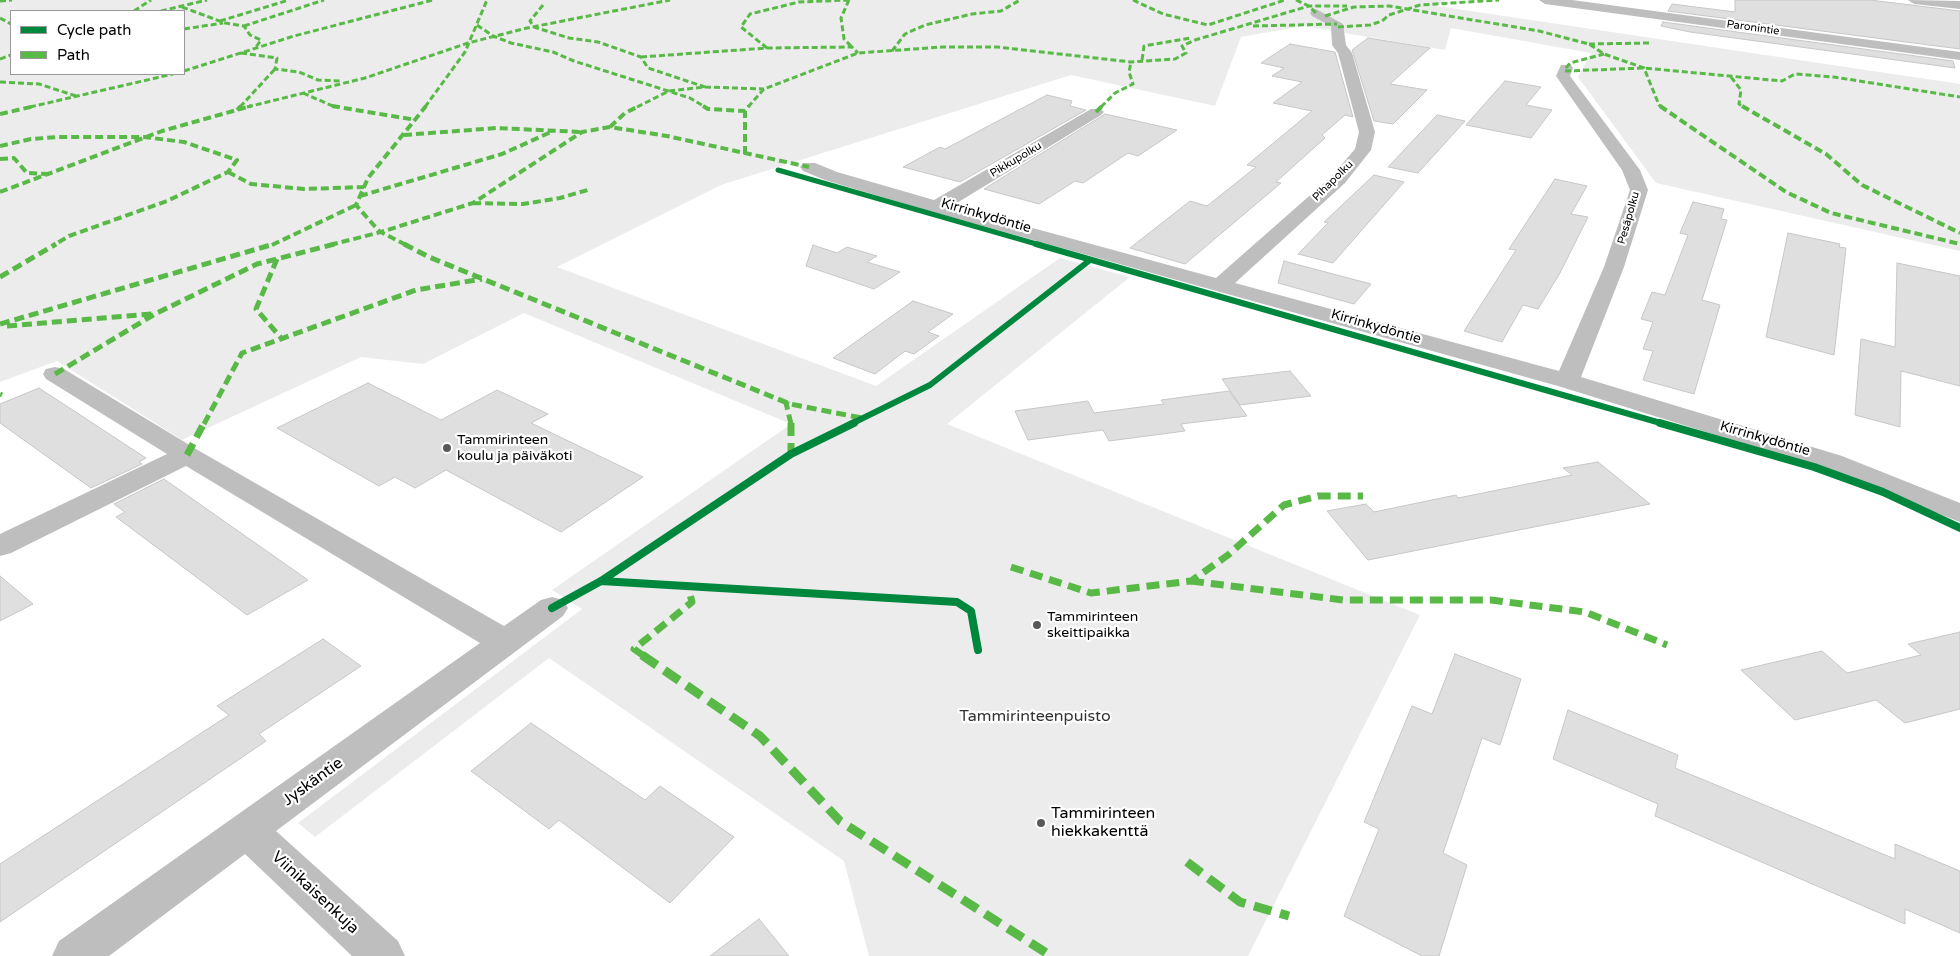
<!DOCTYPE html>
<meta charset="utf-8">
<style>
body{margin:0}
#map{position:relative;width:1960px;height:956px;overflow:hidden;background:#fff;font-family:"Varela Round",sans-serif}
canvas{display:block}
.legend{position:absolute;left:10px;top:10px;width:175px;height:65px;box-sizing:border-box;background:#fff;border:1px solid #999;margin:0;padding:6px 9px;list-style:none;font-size:15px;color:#000}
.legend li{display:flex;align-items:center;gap:10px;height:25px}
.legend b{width:25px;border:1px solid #999}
</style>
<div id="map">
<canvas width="1960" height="956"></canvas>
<ul class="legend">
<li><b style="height:6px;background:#00873e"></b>Cycle path</li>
<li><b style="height:6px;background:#58b947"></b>Path</li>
</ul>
</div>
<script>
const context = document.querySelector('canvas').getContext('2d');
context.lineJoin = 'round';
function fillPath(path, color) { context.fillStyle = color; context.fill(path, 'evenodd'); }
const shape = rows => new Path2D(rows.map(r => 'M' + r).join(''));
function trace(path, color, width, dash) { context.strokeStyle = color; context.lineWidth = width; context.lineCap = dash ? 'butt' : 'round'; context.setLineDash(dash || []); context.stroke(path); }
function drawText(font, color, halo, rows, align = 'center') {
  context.font = font + ' "Varela Round",sans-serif'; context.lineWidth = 4.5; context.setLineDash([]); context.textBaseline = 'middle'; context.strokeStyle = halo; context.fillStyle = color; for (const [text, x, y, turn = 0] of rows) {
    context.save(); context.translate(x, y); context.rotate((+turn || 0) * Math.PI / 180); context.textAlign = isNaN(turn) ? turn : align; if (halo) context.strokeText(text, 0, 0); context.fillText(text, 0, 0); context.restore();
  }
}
const green = shape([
 [0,0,1446,0,1437,6,1960,84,1960,251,1656,183,1578,77,1591,53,1451,28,1445,50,1303,26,1241,37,1215,106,1071,75,721,185,557,267,876,386,1060,258,1130,277,947,424,1420,615,1248,956,869,956,844,861,549,658,315,837,298,823,582,609,552,590,791,424,524,313,423,364,361,357,182,440,57,361,0,382],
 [11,11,184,11,184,74,11,74]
]);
const building = shape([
 [1735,0,1870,0,1960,11,1960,49,1668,11,1672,4,1735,12,1735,0],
 [1663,22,1953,61,1955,68,1690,32,1661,26,1663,22],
 [1368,38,1430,48,1390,84,1427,90,1393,124,1374,121,1352,50,1368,38],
 [1290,44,1335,52,1353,117,1345,115,1322,135,1325,138,1276,182,1281,183,1185,264,1130,248,1190,201,1207,206,1256,167,1247,165,1312,111,1273,103,1302,82,1272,76,1284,68,1261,63,1290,44],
 [1505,81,1541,87,1526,105,1552,110,1531,138,1466,125,1505,81],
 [1047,95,1072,101,1070,106,1086,110,960,182,903,167,940,147,945,149,1047,95],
 [1105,114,1177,130,1138,156,1128,153,1083,183,1075,181,1039,204,984,189,1105,114],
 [1437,115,1465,121,1418,173,1388,167,1437,115],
 [1374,175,1404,182,1333,263,1298,254,1328,223,1324,222,1374,175],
 [1555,179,1587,186,1571,214,1588,217,1560,273,1538,309,1523,305,1502,342,1464,331,1516,250,1509,249,1555,179],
 [1693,202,1724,209,1721,219,1727,220,1702,300,1720,305,1694,394,1643,380,1653,351,1643,349,1653,322,1641,319,1652,292,1665,295,1688,235,1680,233,1693,202],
 [1788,233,1840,244,1839,247,1846,248,1834,355,1766,337,1788,233],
 [813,245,837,253,847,247,877,256,867,262,900,272,874,289,806,266,813,245],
 [1284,261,1371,284,1354,304,1278,283,1284,261],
 [1897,263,1960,276,1960,386,1901,371,1900,427,1855,415,1861,339,1895,347,1897,263],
 [913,301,953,314,928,332,939,336,914,354,905,351,875,374,833,358,913,301],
 [1290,371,1311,396,1240,405,1222,379,1290,371],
 [368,383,441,420,497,390,548,414,531,423,643,477,561,532,446,470,415,488,395,477,379,486,277,428,368,383],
 [39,388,146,458,139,462,142,464,91,488,0,423,0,404,39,388],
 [1229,391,1247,416,1181,424,1185,431,1109,441,1103,430,1028,440,1015,411,1088,401,1094,413,1164,404,1161,400,1229,391],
 [1598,462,1650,504,1368,560,1327,511,1366,504,1374,512,1456,495,1458,498,1572,475,1563,468,1598,462],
 [164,479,308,580,247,615,116,517,125,512,114,504,164,479],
 [0,576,33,604,0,621,0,576],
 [1960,632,1960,709,1905,723,1876,700,1795,720,1741,670,1822,651,1847,673,1921,655,1908,644,1960,632],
 [323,639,361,666,259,734,266,741,0,922,0,864,229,715,217,706,323,639],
 [1455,654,1521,679,1500,745,1482,738,1443,853,1467,865,1439,956,1422,956,1344,916,1379,829,1364,822,1412,706,1432,714,1455,654],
 [1568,710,1678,755,1675,768,1895,859,1895,844,1960,871,1960,933,1905,909,1905,924,1655,816,1658,804,1553,759,1568,710],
 [531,723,645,800,660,786,734,837,670,903,559,820,549,829,471,771,531,723],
 [759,919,789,956,710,956,759,919]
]);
const minor = shape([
 [1539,0,1572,0,1960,52,1960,60,1545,4,1539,0],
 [1908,0,1960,1,1960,9,1914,4,1908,0],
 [1316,9,1343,24,1346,45,1352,53,1375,132,1371,150,1345,183,1235,283,1559,371,1604,267,1630,190,1622,170,1556,76,1561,65,1571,65,1573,68,1570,76,1640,170,1648,190,1624,267,1581,377,1842,456,1960,503,1960,522,1822,468,1558,386,929,211,825,180,803,171,800,167,803,163,815,163,837,172,934,200,1091,109,1101,109,1104,112,1101,115,952,206,1216,278,1333,175,1355,149,1359,132,1338,53,1332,45,1331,26,1312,16,1310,13,1312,10,1316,9],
 [55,367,64,369,196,449,504,626,541,600,552,597,563,600,568,608,563,616,276,831,398,941,405,956,352,956,245,854,109,956,52,956,59,941,480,643,186,466,11,553,0,556,0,534,167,454,46,379,43,374,46,369,55,367]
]);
const quietFar4 = shape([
 [849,0,841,18,844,39,852,47],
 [1133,0,1163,14,1208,25,1285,0],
 [1296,0,1309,6,1316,13],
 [0,1,12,0],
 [543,5,530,21,534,27,569,38,598,42,641,57,648,68,705,87],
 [182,7,225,23,244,26,250,35,261,40,256,47],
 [134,11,151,0],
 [161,11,207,0],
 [1325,16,1354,7,1389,6,1539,31,1589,44,1604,54,1644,68,1659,105,1662,107],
 [0,18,11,24],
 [220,21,289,0],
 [477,25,493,36,511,43,553,52,574,61,690,98,705,107],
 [244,26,324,0],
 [1253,26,1337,24],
 [1338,27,1370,25,1382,21,1389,15,1420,5,1499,0],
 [184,29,223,23],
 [1589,44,1649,43],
 [767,48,741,27,750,14,799,2,847,0],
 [892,51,905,34,925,25,972,14,1001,11,1020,0],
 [241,53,277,58,275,69,299,72,318,80,341,81],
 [641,57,767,48,852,47,858,53],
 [0,59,11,55],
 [1142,60,1144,46,1191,38],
 [1566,68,1570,63,1604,54],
 [184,71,294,36,433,0],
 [1565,71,1644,68,1782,81,1795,74,1834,77,1960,97],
 [1731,77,1741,90,1739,104,1744,107],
 [0,82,39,84,76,96],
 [303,93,335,107],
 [30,107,173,74],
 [240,107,275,69],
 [247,107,365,78,468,43,527,28,670,0],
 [425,107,465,52,487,0],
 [637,107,669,91,705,87,764,89],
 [748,107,764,89,858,53,942,47,997,47,1131,62,1175,59,1186,53,1182,46,1195,40,1309,6,1347,6],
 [1101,107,1115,93,1133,84,1129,72,1131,62]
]);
const quietFar3 = shape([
 [332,106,416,120],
 [703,106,708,109,745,111],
 [1660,106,1786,192,1831,213,1960,244],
 [1742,106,1826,154,1862,185,1960,233],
 [237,110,241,106],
 [1096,112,1102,106],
 [0,114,35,106],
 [610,127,625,113,639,106],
 [404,135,497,128,581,132],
 [0,146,31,139,59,137,144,137,184,142,237,160,228,172,167,201,69,236,54,245],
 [745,154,745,111,749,106],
 [0,159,14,158,27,173,49,174],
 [228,172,251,184,304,189,364,187],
 [0,192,162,131,251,106],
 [360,196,502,154,551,132],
 [473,203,523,204,560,198,591,189],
 [272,245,356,205],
 [330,245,381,232,473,203,582,132,610,127,667,136,809,167],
 [406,245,379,231,356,205,368,178,426,106]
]);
const quietFar2 = shape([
 [404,244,429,257,790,404,862,418],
 [277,259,256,309,282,339],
 [0,277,56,244],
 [0,324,274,244],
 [7,326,152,314],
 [55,374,155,314,257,264,335,244],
 [0,394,2,395],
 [789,404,786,403,791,424],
 [204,424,242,353,416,290,482,279]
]);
const quietFar1 = shape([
 [791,423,791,454],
 [187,455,204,423],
 [1011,567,1091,593,1191,581,1228,555,1284,505,1318,496,1363,496],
 [1191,581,1343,600,1491,600,1585,612,1667,645],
 [644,656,634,649,692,602,688,586]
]);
const quiet = shape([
 [642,655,760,736,840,821,1051,956],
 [1187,862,1240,902,1289,916]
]);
const cyclewayFar2 = shape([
 [778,170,1040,245]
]);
const cyclewayFar1 = shape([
 [1036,244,1664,424],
 [851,424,930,385,1090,260]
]);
const cycleway = shape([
 [1660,423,1814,467,1883,492,1960,528],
 [601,581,957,602,971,611,978,650],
 [552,608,601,581,791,454,854,423]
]);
const markers = [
 [447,448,5,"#595959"],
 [1037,625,5,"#595959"],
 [1041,823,5,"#595959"]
];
const farStreetnames = [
 ["Paronintie",1753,28,8],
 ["Pikkupolku",1016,160,-31],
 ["Pihapolku",1333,181,-45],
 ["Pesäpolku",1629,218,-74]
];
const streetNames = [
 ["Kirrinkydöntie",986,216,16],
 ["Kirrinkydöntie",1376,327,16],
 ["Kirrinkydöntie",1765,439,16]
];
const poiNames = [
 ["Tammirinteen",457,440],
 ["koulu ja päiväkoti",457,456],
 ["Tammirinteen",1047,617],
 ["skeittipaikka",1047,633]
];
const nearParknames = [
 ["Tammirinteenpuisto",1035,717]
];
const nearStreetnames = [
 ["Jyskäntie",313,782,-36],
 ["Viinikaisenkuja",315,893,43]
];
const nearPoinames = [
 ["Tammirinteen",1051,814],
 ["hiekkakenttä",1051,832]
];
fillPath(green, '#ececec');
fillPath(building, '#dfdfdf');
trace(building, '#c7c7c7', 1);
fillPath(minor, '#bebebe');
trace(quietFar4, '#58b947', 3, [6, 3]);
trace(quietFar3, '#58b947', 4, [8, 4]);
trace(quietFar2, '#58b947', 5, [10, 5]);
trace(quietFar1, '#58b947', 7, [13, 7]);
trace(quiet, '#58b947', 9, [18, 9]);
trace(cyclewayFar2, '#00873e', 5);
trace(cyclewayFar1, '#00873e', 6);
trace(cycleway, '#00873e', 8);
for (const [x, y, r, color] of markers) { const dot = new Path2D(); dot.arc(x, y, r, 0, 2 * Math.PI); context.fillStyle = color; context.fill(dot); trace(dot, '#fff', 2); }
drawText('11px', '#000', '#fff', farStreetnames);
drawText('14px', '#000', '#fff', streetNames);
drawText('14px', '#000', '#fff', poiNames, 'left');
drawText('16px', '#333', '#fff', nearParknames);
drawText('16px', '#000', '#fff', nearStreetnames);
drawText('16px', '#000', '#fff', nearPoinames, 'left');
</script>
